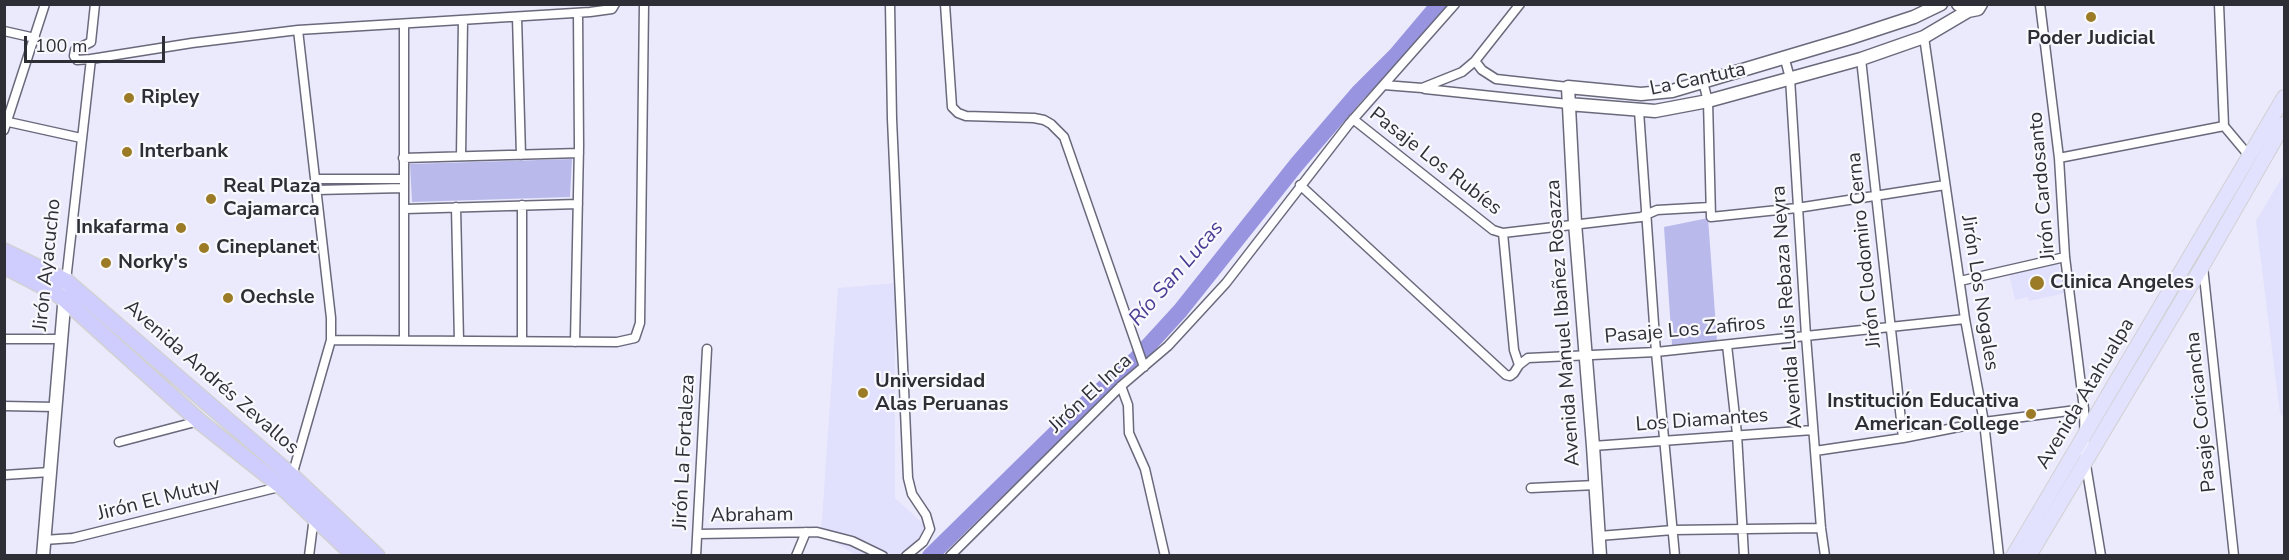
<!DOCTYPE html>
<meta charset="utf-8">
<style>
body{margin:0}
#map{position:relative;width:2289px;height:560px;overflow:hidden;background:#eaeafc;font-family:"Nunito Sans",sans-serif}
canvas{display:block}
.frame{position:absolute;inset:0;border:6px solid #2e2e36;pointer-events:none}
.scale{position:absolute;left:24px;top:36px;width:141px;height:27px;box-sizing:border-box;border:3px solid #2e2e36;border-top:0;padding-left:8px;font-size:18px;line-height:21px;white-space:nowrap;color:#2e2e36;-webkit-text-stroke:4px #f9f9fd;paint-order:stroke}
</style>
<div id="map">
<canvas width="2289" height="560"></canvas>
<div class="frame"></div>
<div class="scale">100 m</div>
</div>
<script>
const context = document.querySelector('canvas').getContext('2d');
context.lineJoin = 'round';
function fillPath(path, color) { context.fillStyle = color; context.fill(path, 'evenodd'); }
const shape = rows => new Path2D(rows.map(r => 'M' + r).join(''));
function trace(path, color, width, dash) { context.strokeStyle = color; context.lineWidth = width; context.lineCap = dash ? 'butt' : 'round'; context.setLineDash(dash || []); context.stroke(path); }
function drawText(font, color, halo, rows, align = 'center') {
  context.font = font + ' "Nunito Sans",sans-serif'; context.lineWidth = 4.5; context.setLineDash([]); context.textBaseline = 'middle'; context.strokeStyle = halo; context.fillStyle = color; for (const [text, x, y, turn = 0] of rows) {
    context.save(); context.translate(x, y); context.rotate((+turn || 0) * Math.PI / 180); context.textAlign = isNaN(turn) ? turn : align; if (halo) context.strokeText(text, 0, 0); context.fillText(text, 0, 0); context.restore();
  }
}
const built = shape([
 [2284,174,2284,418,2280,414,2256,221],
 [2058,263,2065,293,2029,301,2028,297,2015,300,2009,273],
 [895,283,895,498,930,530,907,556,856,555,821,534,838,288]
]);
const green = shape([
 [572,159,570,197,412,202,410,164],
 [1708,218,1717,341,1672,345,1664,227]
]);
const river = shape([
 [930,556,1082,407,1136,359,1180,311,1297,164,1358,93,1396,55,1439,4]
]);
const street = shape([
 [890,4,892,119,908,478,912,494,926,515,930,529,923,542,906,556],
 [945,4,952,107,958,113,966,116,1034,118,1044,120,1051,124,1064,137,1144,367],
 [2040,4,2059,158,2065,257,2084,409,2085,459,2101,556],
 [2219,4,2224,126,2250,157],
 [517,17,521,155],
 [4,31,35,38],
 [1924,37,1965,319,1984,422,1999,556],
 [1784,56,1790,78,1806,336,1821,528,1825,556],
 [91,59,192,43,298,30,590,12,612,9,615,4],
 [1861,59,1903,438],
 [1475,61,1482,70,1496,79,1568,87],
 [1703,82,1708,101,1711,217,1797,208,1945,185],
 [1384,85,1422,88,1462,72,1475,61,1520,4],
 [1425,89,1568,104],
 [1639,111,1656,352,1675,556],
 [1353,119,1493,230,1503,233,1641,217,1657,210,1710,207],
 [4,121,81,138],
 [4,130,45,4],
 [461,156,463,20],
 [403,158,579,153],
 [2059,158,2224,126],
 [315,179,404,179],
 [1300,185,1506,375,1510,376,1514,373,1519,365,1528,358,1656,352,1965,319],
 [316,190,404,188],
 [456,207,459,341],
 [405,209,578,204],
 [1503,233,1514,350,1519,365],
 [2203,267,2234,556],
 [66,281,91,59,77,60,74,56,75,50,91,42,95,4],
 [1960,281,2065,257],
 [4,339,60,339],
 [331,340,617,342,635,338,640,323,644,4],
 [404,340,404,24],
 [522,341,522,205],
 [575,342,579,146,578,13],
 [1727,345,1737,434,1744,556],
 [1121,386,1128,405,1129,433,1145,469,1165,556],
 [4,406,55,407],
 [119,442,199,421],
 [1593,446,1813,430],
 [1815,451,1903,438,1984,422,2084,409],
 [4,475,50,472],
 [292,476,331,340,331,318,298,30],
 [1531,488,1596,485],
 [698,534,817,532,852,541,883,556],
 [1599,536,1673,530,1821,528],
 [44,540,73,538,283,486],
 [309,556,314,517],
 [696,556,707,349],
 [796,556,806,532],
 [950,556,1121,386,1168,346,1226,283,1349,124,1455,4]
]);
const secondary = shape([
 [1958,4,1968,11,1978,9,1981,4],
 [1568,104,1655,111,1708,101,1861,59,1924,37,1968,11],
 [43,556,65,294],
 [1600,556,1593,446,1575,223,1568,87,1641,94,1672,91,1850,38,1914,17,1941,4]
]);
const primary = shape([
 [2013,556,2284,97],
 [2029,556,2203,265,2284,124]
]);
const highway = shape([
 [4,251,66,281,292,476,377,556],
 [4,266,56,293,64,299,199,421,282,487,355,556]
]);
const markers = [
 [2091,17,6,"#9b7b25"],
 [129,98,6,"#9b7b25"],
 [127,152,6,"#9b7b25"],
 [211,199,6,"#9b7b25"],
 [181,228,6,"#9b7b25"],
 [204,248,6,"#9b7b25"],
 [106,263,6,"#9b7b25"],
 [2037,283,8,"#9b7b25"],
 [228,298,6,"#9b7b25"],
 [863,393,6,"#9b7b25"],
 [2031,414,6,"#9b7b25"]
];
const poiNames = [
 ["Poder Judicial",2091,39,"center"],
 ["Ripley",141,98],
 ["Interbank",139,152],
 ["Real Plaza",223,187],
 ["Cajamarca",223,210],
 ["Inkafarma",169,228,"right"],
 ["Cineplanet",216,248],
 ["Norky's",118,263],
 ["Clinica Angeles",2050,283],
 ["Oechsle",240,298],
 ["Universidad",875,382],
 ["Alas Peruanas",875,405],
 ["Institución Educativa",2019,402,"right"],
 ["American College",2019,425,"right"]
];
const streetNames = [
 ["La Cantuta",1698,80,-12],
 ["Pasaje Los Rubíes",1435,162,38],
 ["Jirón Cardosanto",2043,186,-95],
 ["Jirón Clodomiro Cerna",1865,250,-96],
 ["Jirón Ayacucho",48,265,-84],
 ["Jirón Los Nogales",1979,293,81],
 ["Avenida Luis Rebaza Neyra",1788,307,-94],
 ["Avenida Manuel Ibañez Rosazza",1564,323,-94],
 ["Pasaje Los Zafiros",1685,331,-5],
 ["Avenida Andrés Zevallos",211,378,41],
 ["Jirón El Inca",1091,394,-43],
 ["Avenida Atahualpa",2086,394,-59],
 ["Pasaje Coricancha",2202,412,-96],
 ["Los Diamantes",1702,421,-4],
 ["Jirón La Fortaleza",685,452,-87],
 ["Jirón El Mutuy",159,500,-14],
 ["Abraham",752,516,-1]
];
const waterNames = [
 ["Río San Lucas",1177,274,-49]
];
fillPath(built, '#e1e0fd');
fillPath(green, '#bab9eb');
trace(river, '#9894df', 16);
trace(street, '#69697b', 11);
trace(secondary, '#69697b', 15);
trace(primary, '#d1d1d3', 16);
trace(highway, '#d1d1d3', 18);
trace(street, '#fff', 8);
trace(secondary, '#fff', 12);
trace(primary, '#e2e1fe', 14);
trace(highway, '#cecdfe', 15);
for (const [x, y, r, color] of markers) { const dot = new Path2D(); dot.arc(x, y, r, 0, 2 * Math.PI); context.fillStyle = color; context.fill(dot); trace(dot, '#f9f9fd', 2); }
drawText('bold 20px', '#2e2e36', '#f9f9fd', poiNames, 'left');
drawText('20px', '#2e2e36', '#f9f9fd', streetNames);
drawText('italic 21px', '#4a3c94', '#f9f9fd', waterNames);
</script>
